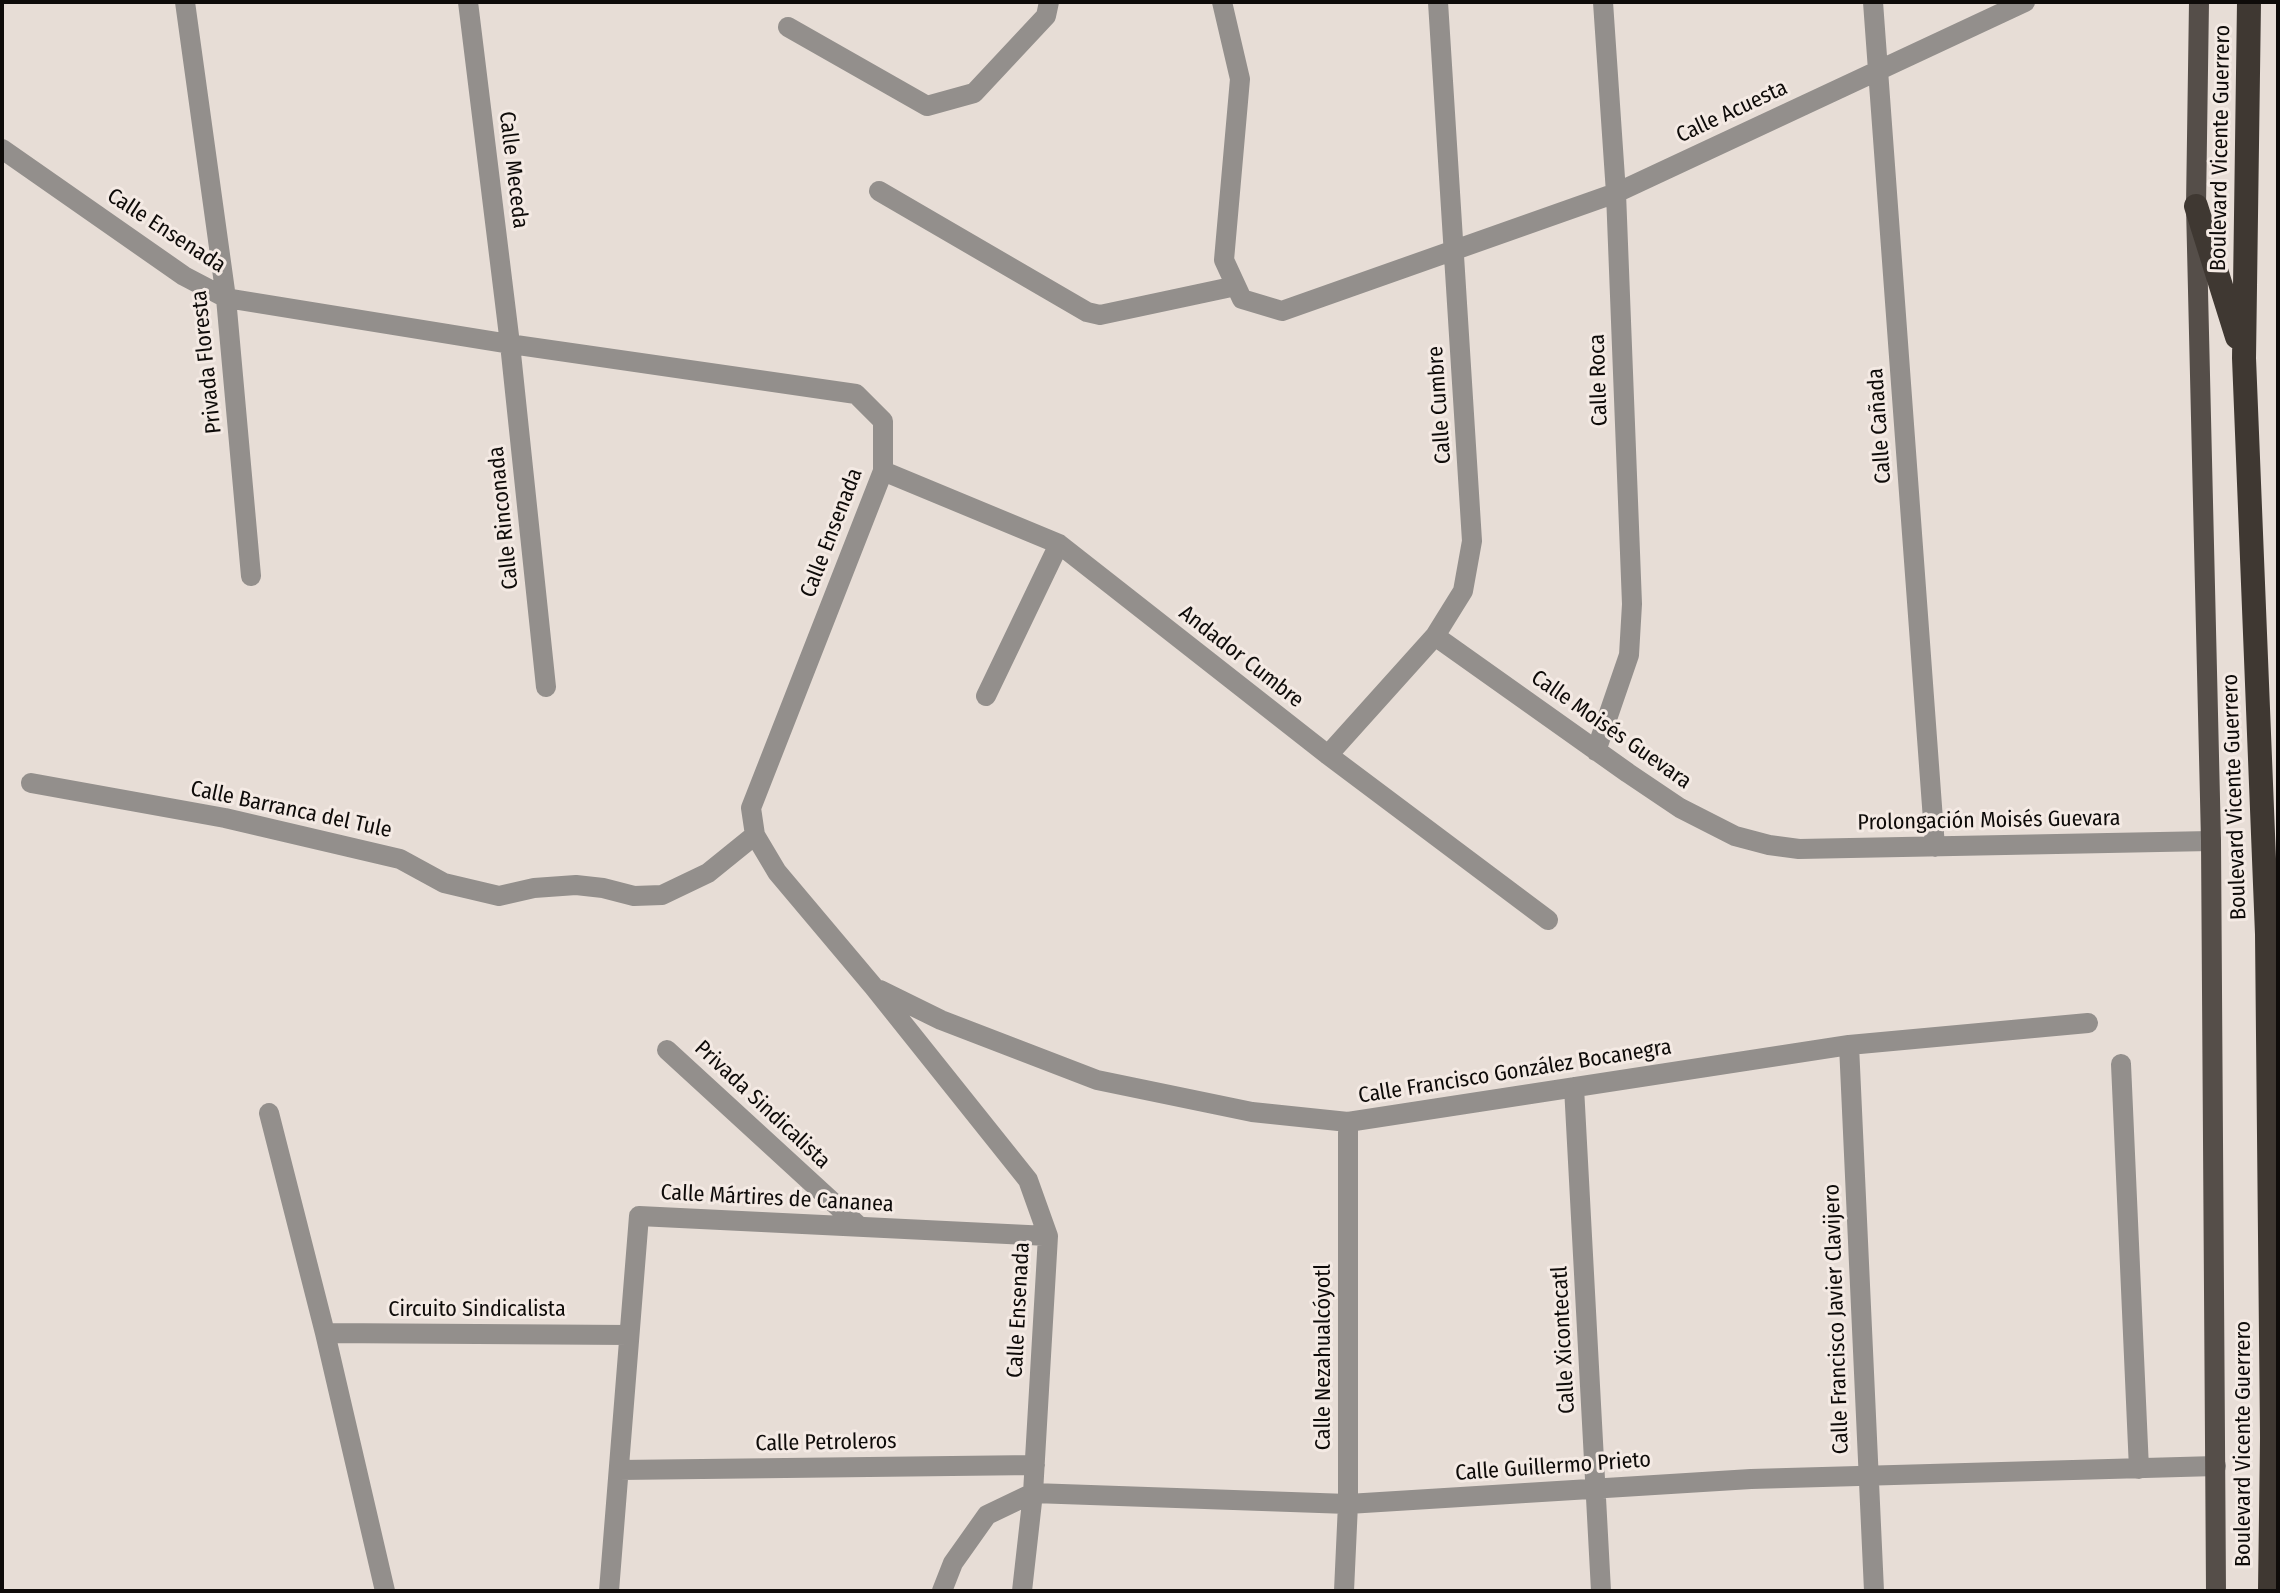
<!DOCTYPE html>
<meta charset="utf-8">
<style>
body{margin:0}
#map{position:relative;width:2280px;height:1593px;overflow:hidden;background:#e7ddd6;font-family:"Fira Sans Condensed",sans-serif}
canvas{display:block}
.frame{position:absolute;inset:0;border:4px solid #0e0b09;pointer-events:none}
</style>
<div id="map">
<canvas width="2280" height="1593"></canvas>
<div class="frame"></div>
</div>
<script>
const context = document.querySelector('canvas').getContext('2d');
context.lineJoin = 'round';
const shape = rows => new Path2D(rows.map(r => 'M' + r).join(''));
function trace(path, color, width, dash) { context.strokeStyle = color; context.lineWidth = width; context.lineCap = dash ? 'butt' : 'round'; context.setLineDash(dash || []); context.stroke(path); }
function drawText(font, color, halo, rows, align = 'center') {
  context.font = font + ' "Fira Sans Condensed",sans-serif'; context.lineWidth = 6; context.setLineDash([]); context.textBaseline = 'middle'; context.strokeStyle = halo; context.fillStyle = color; for (const [text, x, y, turn = 0] of rows) {
    context.save(); context.translate(x, y); context.rotate((+turn || 0) * Math.PI / 180); context.textAlign = isNaN(turn) ? turn : align; if (halo) context.strokeText(text, 0, 0); context.fillText(text, 0, 0); context.restore();
  }
}
const minor = shape([
 [185,2,226,298,251,576],
 [468,2,510,344,546,687],
 [1222,2,1240,79,1224,260,1242,299,1282,311,1616,193,2025,2],
 [1873,2,1935,847],
 [788,27,927,106,974,93,1046,16,1049,2],
 [2,149,184,276,226,298,510,344,856,394,883,421,883,471,751,808,755,835,777,872,873,986,1028,1180,1048,1236,1033,1493,1022,1591],
 [879,191,1087,312,1100,315,1236,286],
 [883,471,1059,544,1328,755,1548,920],
 [1435,636,1628,773,1680,808,1735,836,1769,845,1799,849,2211,841],
 [986,696,1059,544],
 [1596,751,1629,655,1632,604,1616,193,1603,2],
 [1328,755,1435,636,1463,591,1472,541,1438,2],
 [31,783,225,818,400,859,444,883,499,896,534,888,576,885,603,888,634,896,662,895,708,873,755,835],
 [880,990,941,1020,1097,1080,1252,1112,1348,1122,1849,1045,2088,1023],
 [1849,1045,1874,1591],
 [667,1050,860,1227],
 [2121,1064,2139,1469],
 [1574,1087,1601,1591],
 [269,1113,325,1333,385,1591],
 [325,1333,629,1335],
 [619,1470,1035,1465],
 [609,1591,639,1216,1048,1236],
 [942,1591,953,1563,987,1515,1033,1493,1348,1504,1751,1479,2216,1466],
 [1344,1591,1348,1504,1348,1122]
]);
const major = shape([
 [2199,2,2196,206,2211,841,2216,1591]
]);
const highway = shape([
 [2249,2,2244,358,2267,934,2272,1438,2270,1591],
 [2196,206,2237,337]
]);
const streetNames = [
 ["Calle Acuesta",1732,112,-25],
 ["Boulevard Vicente Guerrero",2221,148,-89],
 ["Calle Meceda",513,170,83],
 ["Calle Ensenada",166,231,33],
 ["Privada Floresta",207,362,-96],
 ["Calle Roca",1599,380,-92],
 ["Calle Cumbre",1440,405,-94],
 ["Calle Cañada",1880,426,-94],
 ["Calle Rinconada",504,518,-96],
 ["Calle Ensenada",832,533,-69],
 ["Andador Cumbre",1241,657,38],
 ["Calle Moisés Guevara",1611,730,35],
 ["Boulevard Vicente Guerrero",2235,797,-92],
 ["Calle Barranca del Tule",291,810,12],
 ["Prolongación Moisés Guevara",1989,821,-1],
 ["Calle Francisco González Bocanegra",1515,1072,-9],
 ["Privada Sindicalista",762,1105,43],
 ["Calle Mártires de Cananea",777,1199,3],
 ["Circuito Sindicalista",477,1310],
 ["Calle Ensenada",1019,1310,-87],
 ["Calle Francisco Javier Clavijero",1837,1319,-92],
 ["Calle Xicontecatl",1564,1340,-93],
 ["Calle Nezahualcóyotl",1324,1357,-90],
 ["Calle Petroleros",826,1443,-1],
 ["Boulevard Vicente Guerrero",2244,1444,-90],
 ["Calle Guillermo Prieto",1553,1467,-4]
];
trace(minor, '#938f8c', 20);
trace(major, '#554e49', 20);
trace(highway, '#3f3832', 24);
drawText('22px', '#0e0b09', '#f4eae4', streetNames);
</script>
